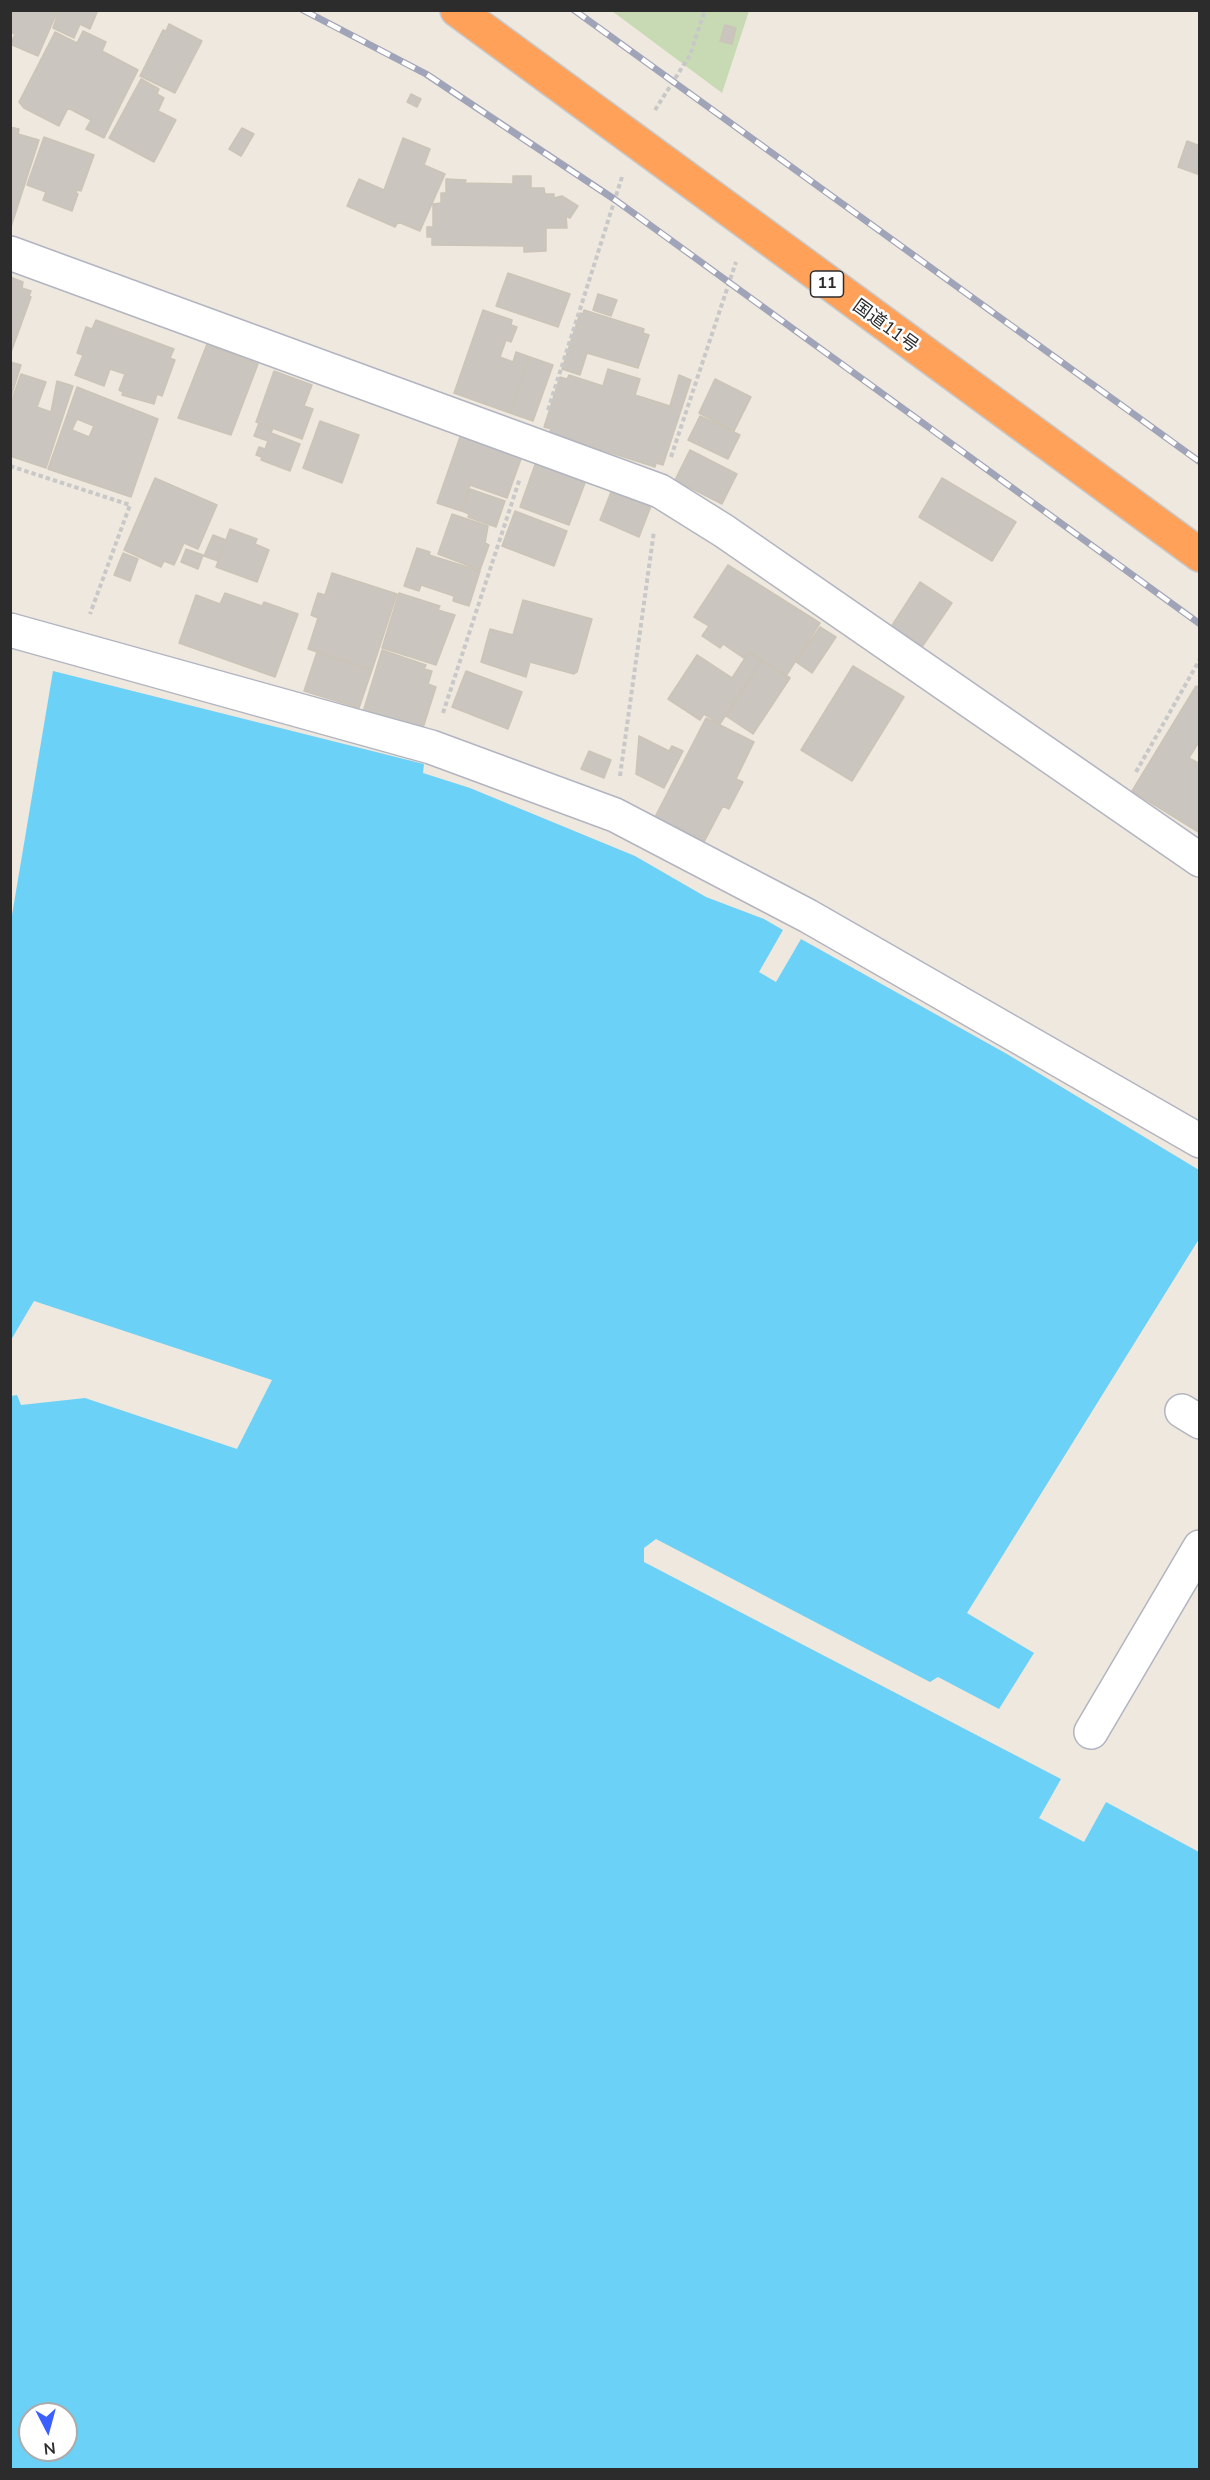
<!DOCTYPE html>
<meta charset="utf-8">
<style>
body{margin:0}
#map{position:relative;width:1210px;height:2480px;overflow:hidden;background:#efe8de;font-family:"Nunito Sans",sans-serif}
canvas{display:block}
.frame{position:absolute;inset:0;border:12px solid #2c2c2c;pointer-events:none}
.north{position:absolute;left:18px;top:2402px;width:60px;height:60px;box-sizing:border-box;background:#fff;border:2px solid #ababab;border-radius:50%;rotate:174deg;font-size:16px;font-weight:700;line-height:24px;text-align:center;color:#2c2c2c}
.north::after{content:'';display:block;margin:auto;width:21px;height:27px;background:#3b60ff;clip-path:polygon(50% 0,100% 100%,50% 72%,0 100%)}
</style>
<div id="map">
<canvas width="1210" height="2480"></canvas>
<div class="frame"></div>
<div class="north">N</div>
</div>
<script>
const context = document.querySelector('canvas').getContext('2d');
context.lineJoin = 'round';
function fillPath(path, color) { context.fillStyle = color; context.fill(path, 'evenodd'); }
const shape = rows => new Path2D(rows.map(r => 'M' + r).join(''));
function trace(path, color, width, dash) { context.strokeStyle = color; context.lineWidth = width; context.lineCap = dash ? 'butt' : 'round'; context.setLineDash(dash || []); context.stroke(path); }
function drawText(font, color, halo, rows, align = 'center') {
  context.font = font + ' "Nunito Sans","Noto Sans JP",sans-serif'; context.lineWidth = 5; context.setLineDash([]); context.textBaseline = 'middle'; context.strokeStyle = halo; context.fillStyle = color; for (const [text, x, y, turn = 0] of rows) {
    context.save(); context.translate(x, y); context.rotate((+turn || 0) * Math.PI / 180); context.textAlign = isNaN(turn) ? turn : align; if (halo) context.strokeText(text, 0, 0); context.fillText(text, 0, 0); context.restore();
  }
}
const cemetery = shape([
 [612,11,749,11,722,93]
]);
const water = shape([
 [53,671,424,764,423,773,470,788,635,856,706,897,764,919,783,930,759,972,776,982,801,939,1007,1054,1199,1170,1199,1239,967,1613,1034,1653,999,1709,938,1677,930,1682,656,1539,644,1548,644,1562,1061,1779,1039,1818,1084,1842,1106,1802,1199,1852,1200,2469,11,2470,10,927],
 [30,2414,66,2414,66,2450,30,2450]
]);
const pier = shape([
 [34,1301,272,1380,237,1449,85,1398,21,1405,17,1395,11,1396,11,1340]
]);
const building = shape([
 [13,10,58,10,38,56,10,44,15,34,10,32,13,10],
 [59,10,98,10,90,29,80,24,74,38,53,28,59,10],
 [169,24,202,41,175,93,140,76,163,30,166,31,169,24],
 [725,25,736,28,732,44,720,41,725,25],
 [83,31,106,42,102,51,138,70,104,138,86,129,91,120,68,108,59,126,24,108,19,102,55,32,77,43,83,31],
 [141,79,159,89,157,94,164,98,158,111,176,120,154,162,109,138,141,79],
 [411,94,421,99,417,107,407,102,411,94],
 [10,127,19,129,18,134,39,140,10,230,10,127],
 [242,128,254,134,241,156,229,149,242,128],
 [44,137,94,155,81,191,77,190,76,193,78,194,72,211,43,200,46,192,27,185,44,137],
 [403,138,430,149,424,165,445,174,420,231,398,222,395,227,347,206,359,179,384,190,403,138],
 [1187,141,1200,146,1200,175,1178,167,1187,141],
 [513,176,531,176,531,188,544,188,545,194,554,194,554,198,562,196,578,206,570,218,566,216,567,228,546,228,546,251,524,252,524,246,432,245,432,237,427,237,427,227,433,227,433,204,441,203,441,193,446,193,446,179,466,180,465,183,513,184,513,176],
 [508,273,570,294,558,327,496,306,508,273],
 [10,277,23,282,22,288,31,291,29,296,31,297,10,355,10,277],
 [598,294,617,300,611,316,593,310,598,294],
 [483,310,512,320,511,325,517,327,511,342,506,340,500,357,513,362,516,352,530,357,510,413,454,393,483,310],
 [584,310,644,329,643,333,649,335,638,368,587,353,580,375,562,369,580,313,583,314,584,310],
 [96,320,174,349,170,358,175,360,162,396,157,394,154,404,122,395,123,392,119,390,125,374,110,369,104,386,75,375,83,355,77,353,86,327,92,329,96,320],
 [207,344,258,364,231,435,178,418,207,344],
 [530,357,553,365,533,421,510,413,530,357],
 [10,362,21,365,10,400,10,362],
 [608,369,640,379,635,395,670,406,679,375,691,380,663,465,656,463,655,467,549,433,551,429,544,427,560,377,567,379,569,375,603,386,608,369],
 [274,371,312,385,304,406,313,409,302,439,256,422,274,371],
 [21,374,46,382,37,407,51,412,57,381,73,386,46,468,10,456,10,405,21,374],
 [715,379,751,397,734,431,699,413,715,379],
 [77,387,158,419,131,497,48,469,77,387],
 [77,419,94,426,89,437,72,430,77,419],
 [700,416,740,435,728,459,688,440,700,416],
 [320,421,359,435,342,483,303,468,320,421],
 [259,423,273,428,271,433,300,444,290,471,261,460,262,457,256,455,259,447,265,449,268,441,254,436,259,423],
 [461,434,522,456,507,498,470,485,461,511,437,503,461,434],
 [690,450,737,474,722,504,675,480,690,450],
 [537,459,584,477,583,482,585,483,569,525,520,507,537,459],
 [155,478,217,505,198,549,184,543,174,565,164,561,161,567,124,550,155,478],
 [942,478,1016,522,992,561,919,517,942,478],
 [470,489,505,501,496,527,468,517,469,514,462,511,470,489],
 [611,492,651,506,639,537,600,520,611,492],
 [515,511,567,531,554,566,502,546,515,511],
 [452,514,488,526,485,543,489,545,480,570,438,554,452,514],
 [230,529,257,539,255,544,269,550,257,582,216,567,230,529],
 [213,535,226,540,218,561,204,556,213,535],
 [417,548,430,552,429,555,480,571,469,606,453,601,454,596,421,585,419,591,404,586,417,548],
 [186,549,203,555,198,569,181,562,186,549],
 [123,553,138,559,130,581,114,575,123,553],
 [728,565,820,623,786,676,749,652,745,659,723,644,720,648,702,636,709,626,694,617,728,565],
 [332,573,397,594,372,670,308,649,318,618,311,615,318,593,325,595,332,573],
 [920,582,952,603,922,647,891,627,920,582],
 [225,593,262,606,264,602,298,614,275,677,179,643,196,595,220,604,225,593],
 [399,593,440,606,438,610,455,615,436,665,382,648,399,593],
 [523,600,592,619,577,672,574,674,530,662,526,677,481,662,490,629,513,635,523,600],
 [820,627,836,637,812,673,796,662,820,627],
 [382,650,426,665,424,669,432,671,428,684,436,687,422,731,363,712,382,650],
 [317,652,372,670,359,708,304,691,317,652],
 [749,652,762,660,720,724,704,714,700,720,668,699,697,655,732,678,749,652],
 [762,660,790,678,753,734,726,716,762,660],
 [853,666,904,697,852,781,801,750,853,666],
 [466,671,522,692,508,729,452,707,466,671],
 [1196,686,1200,688,1200,740,1189,758,1200,764,1200,833,1132,791,1196,686],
 [706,718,754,742,736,779,743,782,729,809,723,806,704,842,655,817,706,718],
 [639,736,669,751,672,746,683,751,664,788,636,774,639,736],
 [589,751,611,760,604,778,581,769,589,751]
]);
const path = shape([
 [655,110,690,55,705,10],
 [548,410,622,177],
 [671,457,736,262],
 [10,466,130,505,90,614],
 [443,713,520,478],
 [1136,772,1200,659],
 [620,776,654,531]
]);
const street = shape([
 [10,253,660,491,724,531,1200,860],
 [10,630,431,747,615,815,808,916,1200,1141],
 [1182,1411,1200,1422],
 [1091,1732,1200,1547]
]);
const highway = shape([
 [457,10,1200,555]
]);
const rail = shape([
 [303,10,426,74,614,199,1200,624],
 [574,10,1200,462]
]);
const shields = [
 [827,284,33]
];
const shieldNames = [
 ["11",827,284]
];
const streetNames = [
 ["国道11号",885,327,36]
];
fillPath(cemetery, '#c7dab4');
fillPath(water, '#6cd1f6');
fillPath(pier, '#efe8de');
fillPath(building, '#cac5be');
trace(building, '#cbc4b7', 1.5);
trace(street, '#b2b5c1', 36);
trace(highway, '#c8c8c8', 36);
trace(path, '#c8c8c8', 4, [4.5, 3]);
trace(street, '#fff', 33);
trace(highway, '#ffa159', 33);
trace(rail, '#a0a4b8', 7);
trace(rail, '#fff', 4.5, [14]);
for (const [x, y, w] of shields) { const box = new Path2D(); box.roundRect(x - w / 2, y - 13, w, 26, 4.5); context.fillStyle = '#fff'; context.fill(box); trace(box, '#2c2c2c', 1.5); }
drawText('bold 16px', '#2c2c2c', null, shieldNames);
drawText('18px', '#2c2c2c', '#fff', streetNames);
</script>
